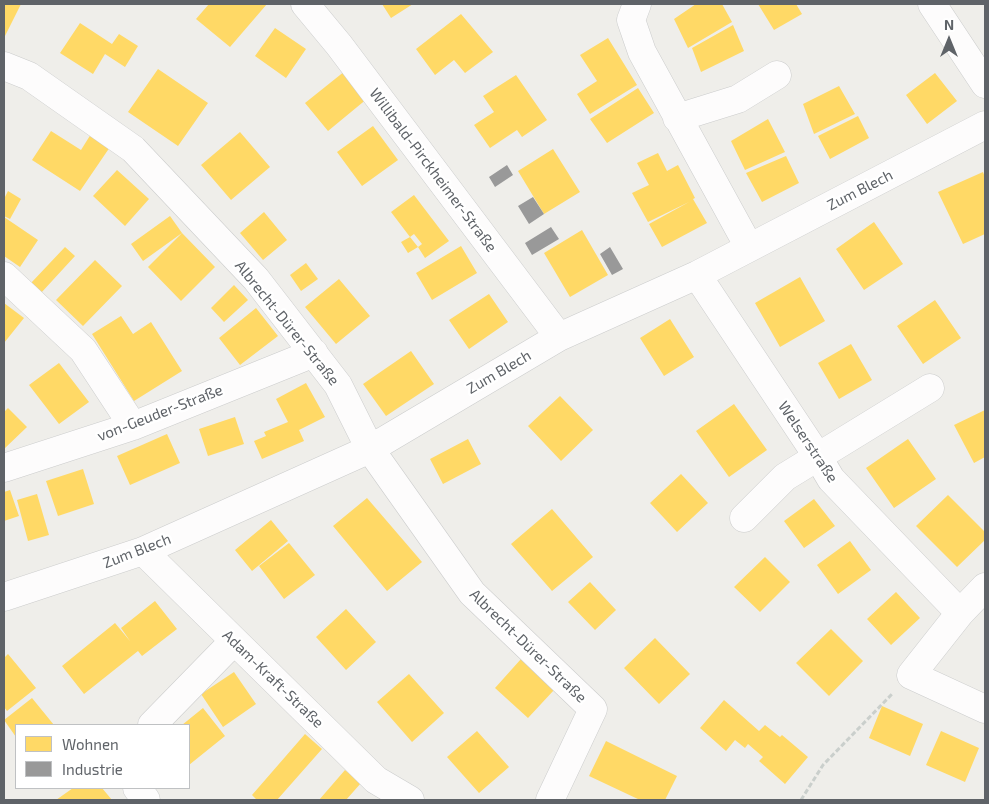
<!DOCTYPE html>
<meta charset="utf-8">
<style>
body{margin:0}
#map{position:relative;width:989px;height:804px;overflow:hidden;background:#efeeea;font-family:"Exo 2",sans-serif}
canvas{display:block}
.frame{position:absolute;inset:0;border:5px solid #5f6368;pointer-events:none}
.legend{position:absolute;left:15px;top:724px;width:175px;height:65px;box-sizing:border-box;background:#fff;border:1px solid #bfc1c3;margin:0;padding:6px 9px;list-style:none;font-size:15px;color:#5f6368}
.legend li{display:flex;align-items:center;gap:10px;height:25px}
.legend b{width:25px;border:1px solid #bfc1c3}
.north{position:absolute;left:924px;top:15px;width:50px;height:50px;-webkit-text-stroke:4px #fff;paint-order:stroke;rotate:0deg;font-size:14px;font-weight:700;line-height:20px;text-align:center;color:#5f6368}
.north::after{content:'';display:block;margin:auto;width:18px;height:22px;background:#5f6368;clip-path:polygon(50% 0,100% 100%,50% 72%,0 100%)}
</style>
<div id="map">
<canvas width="989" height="804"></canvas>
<div class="frame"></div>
<ul class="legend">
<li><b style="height:14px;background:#ffd966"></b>Wohnen</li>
<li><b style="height:14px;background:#999"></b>Industrie</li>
</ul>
<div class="north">N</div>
</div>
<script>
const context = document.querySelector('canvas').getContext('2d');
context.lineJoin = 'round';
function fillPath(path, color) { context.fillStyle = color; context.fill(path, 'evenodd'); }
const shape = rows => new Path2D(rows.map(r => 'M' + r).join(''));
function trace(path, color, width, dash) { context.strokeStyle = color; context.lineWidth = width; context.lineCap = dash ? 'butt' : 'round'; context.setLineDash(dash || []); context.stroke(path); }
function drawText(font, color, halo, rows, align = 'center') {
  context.font = font + ' "Exo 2",sans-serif'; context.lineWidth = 5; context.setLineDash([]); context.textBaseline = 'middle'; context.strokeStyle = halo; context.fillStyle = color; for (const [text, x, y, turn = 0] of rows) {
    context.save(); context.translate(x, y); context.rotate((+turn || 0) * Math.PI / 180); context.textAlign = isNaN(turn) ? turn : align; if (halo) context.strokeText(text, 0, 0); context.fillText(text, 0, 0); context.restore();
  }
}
const homes = shape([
 [4,4,21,4,4,38],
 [209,4,267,4,230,47,196,19],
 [382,4,413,4,391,18],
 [696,4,722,4,732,22,688,48,674,19],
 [758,4,796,4,802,14,774,30],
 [461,14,493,52,465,73,454,60,435,75,416,49],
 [80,23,112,44,119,34,138,46,125,67,105,54,93,74,60,53],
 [733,25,744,51,701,72,692,48],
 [275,28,306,49,286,78,255,56],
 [608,38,637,85,590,114,577,94,597,81,580,55],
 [158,69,208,103,178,146,128,112],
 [345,71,368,98,328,131,305,103],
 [935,73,957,101,927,124,906,95],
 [516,75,547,120,522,137,517,130,490,148,474,125,494,112,483,96],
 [839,86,855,114,814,134,803,104],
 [638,88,654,113,607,143,590,119],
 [858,116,869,138,830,159,818,136],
 [768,119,785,152,745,170,731,141],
 [373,126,398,160,362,186,337,152],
 [51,131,81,150,91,134,110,147,80,191,32,160],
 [240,132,270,167,231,200,201,165],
 [553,149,580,192,544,214,518,171],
 [658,153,667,171,678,165,695,198,693,199,707,223,662,247,649,224,689,202,648,222,632,193,649,185,637,163],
 [786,156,799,183,762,202,746,173],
 [117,170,149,199,125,226,93,196],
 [983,172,985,177,985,234,963,244,938,192],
 [8,191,21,199,10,219,4,216,4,199],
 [414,195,449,241,425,258,418,247,422,244,414,234,410,237,391,212],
 [264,212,287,240,263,260,240,233],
 [170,216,182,233,215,267,181,301,148,267,182,233,143,261,131,244],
 [4,217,38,240,20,267,4,256],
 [874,222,903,264,864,290,836,249],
 [582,230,608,275,570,297,544,253],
 [410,237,418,247,408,253,401,242],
 [461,246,477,273,432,300,416,273],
 [65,247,75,256,41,293,31,283],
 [95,260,122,286,83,326,56,300],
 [306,263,318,279,301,291,290,275],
 [800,277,825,321,780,347,755,303],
 [339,279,370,316,336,344,305,307],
 [234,285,248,300,224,322,211,308],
 [489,294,508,322,469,349,449,320],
 [935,300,961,338,923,364,897,326],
 [4,303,24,318,4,343],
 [256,308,278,336,240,365,219,338],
 [121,316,133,334,151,322,182,371,134,401,92,334],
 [670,319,694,357,664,376,640,338],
 [851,344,872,380,839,399,818,363],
 [411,351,434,384,386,416,363,384],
 [59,363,89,402,59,424,29,385],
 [306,383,325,417,299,430,304,441,262,459,254,441,266,436,264,432,288,422,276,399],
 [560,396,593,430,561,461,528,426],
 [734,404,767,450,729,477,696,431],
 [8,408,27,427,4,449,4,412],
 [985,410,985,457,974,463,954,425],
 [235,417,244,444,208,456,199,429],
 [167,434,180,463,130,485,117,456],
 [468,439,481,464,443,484,430,459],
 [908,439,936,479,894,508,866,468],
 [83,469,94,504,58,516,46,481],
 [681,474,708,503,677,532,650,503],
 [10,490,19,516,4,521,4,492],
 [37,494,49,535,28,541,17,500],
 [948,495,985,532,985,540,957,567,916,526],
 [367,498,422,562,387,591,333,526],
 [814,499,835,526,804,548,784,521],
 [552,509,593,557,552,591,511,544],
 [271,520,288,541,252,571,235,550],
 [850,541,871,570,838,594,817,565],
 [289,543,315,575,284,599,259,566],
 [765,557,790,582,760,612,734,587],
 [590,582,616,610,595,630,568,602],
 [896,592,920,618,891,645,867,619],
 [155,601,177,629,142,656,138,651,84,694,62,666,115,623,130,641,121,628],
 [346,609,376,642,346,670,316,637],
 [831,629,863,661,829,696,796,663],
 [655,638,690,674,659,704,624,668],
 [8,654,36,688,7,711,4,707,4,658],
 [521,659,554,690,528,718,495,688],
 [234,672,256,704,223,727,201,694],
 [409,674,444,713,412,742,377,702],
 [32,698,54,725,16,725,16,737,4,720],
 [724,700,759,731,765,725,780,737,782,735,808,757,785,784,759,761,763,757,748,744,745,748,735,740,726,751,700,728],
 [882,706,923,724,910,756,869,738],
 [203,708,225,736,189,765,189,725,182,725],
 [477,731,509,767,479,793,447,757],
 [941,731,979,748,965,782,926,765],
 [305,734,322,749,277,800,257,800,252,795],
 [606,741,677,776,665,800,640,800,589,776],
 [345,770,361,783,346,800,319,800],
 [73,788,102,788,112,800,56,800]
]);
const industry = shape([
 [507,165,513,175,495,187,489,177],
 [533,197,544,214,529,224,518,206],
 [551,227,559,239,532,255,525,243],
 [610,247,623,269,612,275,600,254]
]);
const path = shape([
 [801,800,823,765,893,693]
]);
const minor = shape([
 [305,4,339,45,559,337],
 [637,4,631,20,642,52,749,247],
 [932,4,985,84],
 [4,66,29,76,133,149,256,279,338,385,370,449,472,593,593,709,550,800],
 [677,118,738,99,777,75],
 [697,275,818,457,831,479,960,613,911,675,985,709],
 [4,276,83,350,133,426],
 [4,468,133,426,314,353],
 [744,518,785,477,930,388],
 [143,551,376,780,410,800],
 [4,597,143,551,370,449,559,337,697,275,985,125],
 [960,613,985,587],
 [152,725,234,641],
 [137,788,146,800]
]);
const streetNames = [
 ["Willibald-Pirckheimer-Straße",433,170,53],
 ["Zum Blech",860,190,-27],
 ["Albrecht-Dürer-Straße",287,323,51],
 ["Zum Blech",499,372,-30],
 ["von-Geuder-Straße",160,413,-21],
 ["Welserstraße",808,442,56],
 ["Zum Blech",137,551,-21],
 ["Albrecht-Dürer-Straße",528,646,44],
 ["Adam-Kraft-Straße",273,679,44]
];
fillPath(homes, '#ffd966');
fillPath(industry, '#999');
trace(minor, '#cbcccc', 29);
trace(path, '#cacfcc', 3, [5, 2.5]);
trace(minor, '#fdfcfc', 28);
drawText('15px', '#5f6368', '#fff', streetNames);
</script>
